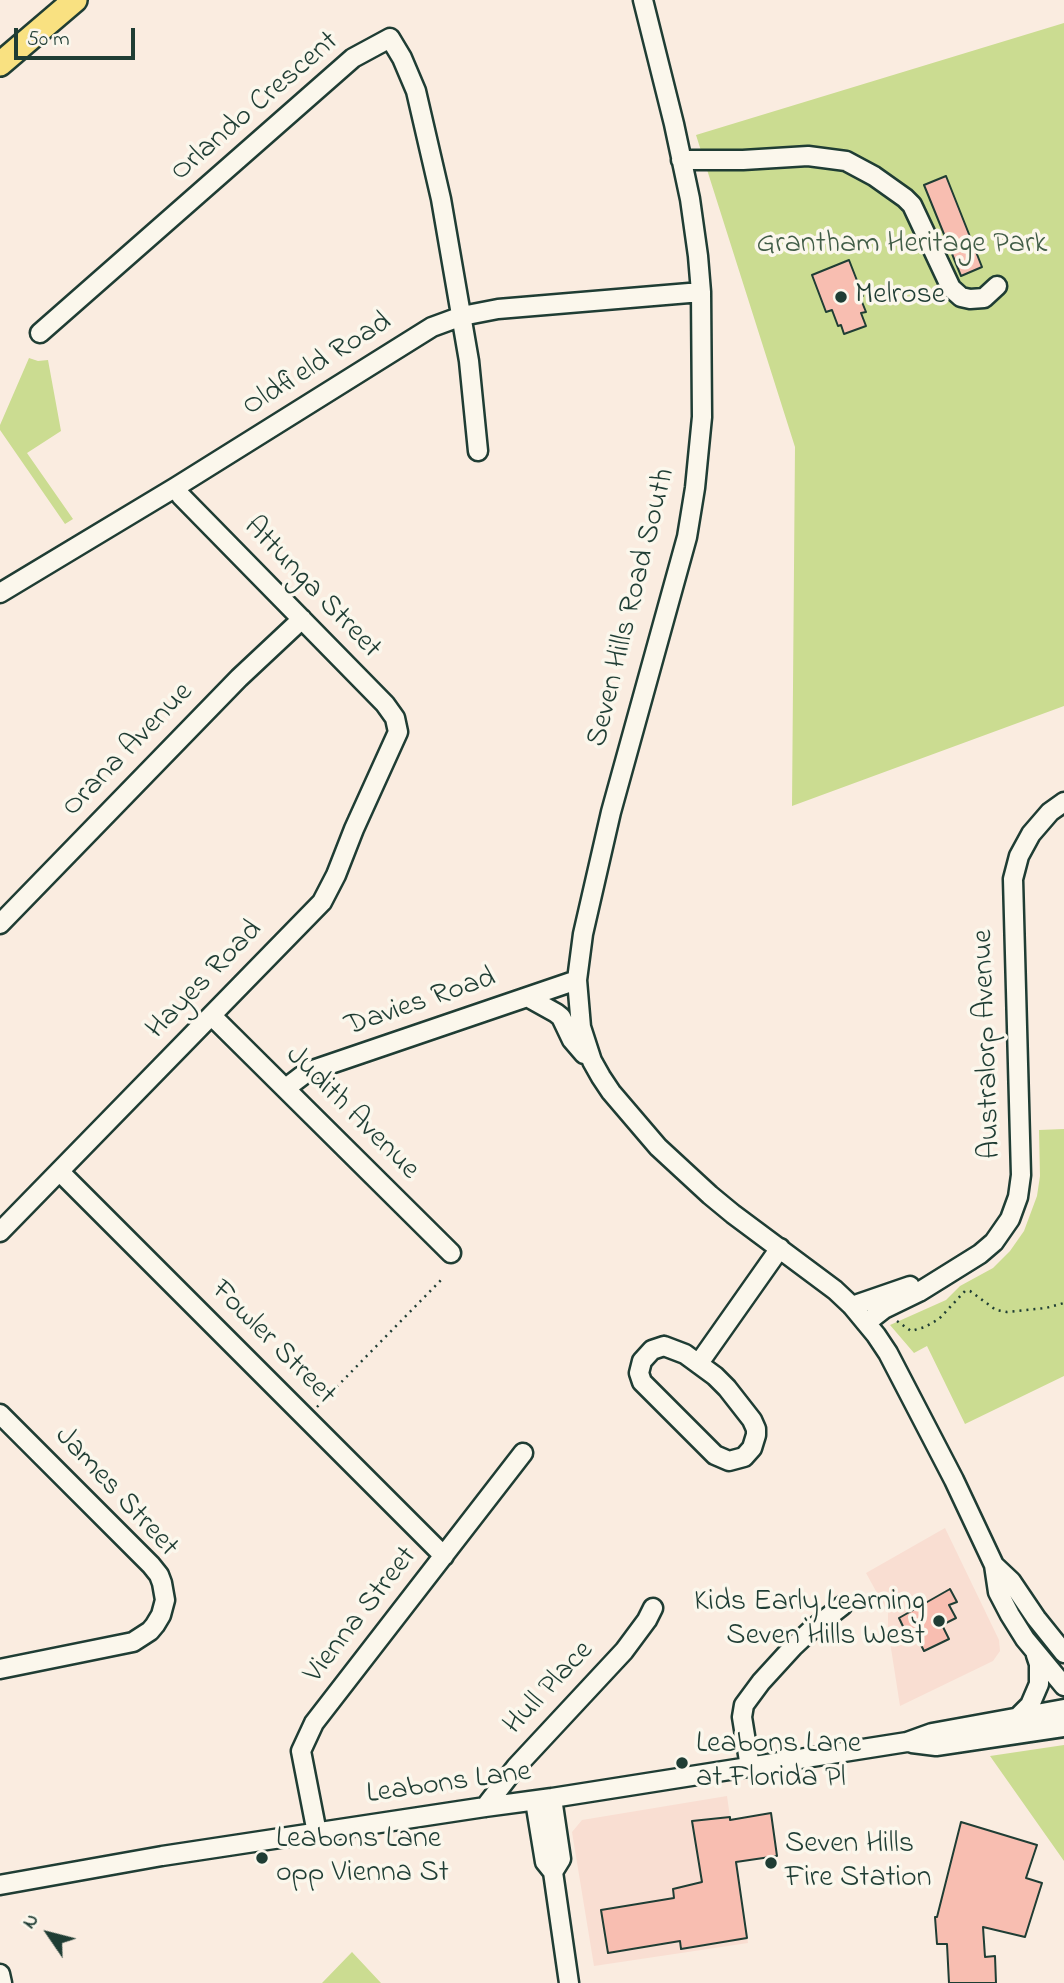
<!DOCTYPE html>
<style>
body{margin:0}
#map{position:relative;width:1064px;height:1983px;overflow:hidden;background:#faece0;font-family:"Indie Flower",sans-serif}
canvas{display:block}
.north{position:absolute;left:14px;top:1899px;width:70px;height:70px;-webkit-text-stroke:5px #fbf7ec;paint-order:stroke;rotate:305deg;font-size:19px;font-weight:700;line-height:28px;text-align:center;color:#1f3d34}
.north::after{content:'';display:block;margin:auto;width:24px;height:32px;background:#1f3d34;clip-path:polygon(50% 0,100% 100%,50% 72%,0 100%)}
.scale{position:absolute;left:14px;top:28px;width:121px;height:32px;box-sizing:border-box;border:4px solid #1f3d34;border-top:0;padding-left:9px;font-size:21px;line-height:24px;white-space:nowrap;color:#1f3d34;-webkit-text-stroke:5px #fbf7ec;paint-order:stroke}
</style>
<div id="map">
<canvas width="1064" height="1983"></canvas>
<div class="north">N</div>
<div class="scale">50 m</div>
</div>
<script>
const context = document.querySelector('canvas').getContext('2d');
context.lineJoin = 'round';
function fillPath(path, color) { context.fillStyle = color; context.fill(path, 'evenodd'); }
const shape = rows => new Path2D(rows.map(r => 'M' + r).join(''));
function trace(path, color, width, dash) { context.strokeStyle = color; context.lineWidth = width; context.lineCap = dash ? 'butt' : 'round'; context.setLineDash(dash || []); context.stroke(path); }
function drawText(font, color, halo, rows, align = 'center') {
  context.font = font + ' "Indie Flower",sans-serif'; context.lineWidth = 7; context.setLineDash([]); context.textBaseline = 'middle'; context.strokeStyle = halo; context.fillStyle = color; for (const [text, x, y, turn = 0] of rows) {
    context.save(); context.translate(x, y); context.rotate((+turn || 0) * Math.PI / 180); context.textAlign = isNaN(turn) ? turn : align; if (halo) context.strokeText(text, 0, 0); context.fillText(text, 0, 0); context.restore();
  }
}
const built = shape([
 [945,1528,999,1640,1000,1651,993,1661,900,1706,888,1629,888,1613,866,1573],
 [727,1796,748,1943,594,1966,572,1832,582,1820]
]);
const green = shape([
 [1064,23,1064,706,792,806,795,447,696,135],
 [29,358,38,361,48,360,61,431,27,453,73,519,65,524,0,430,0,425],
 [1064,1129,1064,1376,965,1424,927,1346,914,1353,890,1325,946,1300,960,1286,993,1268,1010,1251,1024,1231,1037,1196,1040,1176,1039,1130],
 [1064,1745,1064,1861,990,1756],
 [352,1952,381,1983,322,1983]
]);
const building = shape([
 [946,176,982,267,961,276,924,185,946,176],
 [849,260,863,296,860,297,866,312,861,313,866,326,844,334,841,325,838,326,832,310,826,312,812,275,849,260],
 [950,1589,957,1602,949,1605,956,1618,942,1625,949,1639,924,1651,917,1637,910,1641,899,1618,950,1589],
 [771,1813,777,1856,736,1862,747,1938,681,1949,680,1941,608,1953,601,1910,674,1898,673,1889,702,1882,692,1821,730,1817,730,1820,771,1813],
 [961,1822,1037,1845,1026,1878,1042,1883,1025,1937,983,1927,985,1957,995,1956,996,1983,949,1983,947,1944,937,1944,935,1917,937,1917,961,1822]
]);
const path = shape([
 [897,1321,911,1331,925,1327,939,1319,965,1291,970,1291,996,1310,1007,1312,1046,1308,1064,1303],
 [317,1407,441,1280]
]);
const minor = shape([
 [643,0,674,124,690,199,698,256,701,292,702,417,695,488,687,537,611,812,583,934,577,980,581,1027,592,1061,601,1077,611,1092,658,1147,710,1195,733,1214,835,1290,852,1306,876,1335,888,1353,954,1480,994,1565,998,1592,1010,1615,1025,1639,1064,1686],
 [681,160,743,160,808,156,846,161,874,176,905,198,912,205,951,288,961,297,970,299,984,298,997,286],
 [40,333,353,58,390,38,402,58,416,91,441,199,469,361,478,451],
 [0,593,176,487,432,327,462,316,498,309,701,292],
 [0,924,239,678,302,619],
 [529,998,556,1013,561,1017,572,1040,584,1054],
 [212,1016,451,1253],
 [286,1088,307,1072,577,980],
 [60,1172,444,1556],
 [0,1232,322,902,336,875,354,829,398,732,395,718,385,704,181,496,176,487],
 [852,1306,910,1286],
 [866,1323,884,1309,919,1292,980,1254,994,1242,1010,1219,1018,1197,1021,1175,1013,879,1019,856,1031,834,1050,812,1064,802],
 [664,1346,685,1354,715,1376,727,1388,752,1420,756,1429,756,1435,752,1448,744,1457,729,1461,715,1455,642,1382,639,1373,642,1361,652,1350,664,1346],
 [699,1363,780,1248],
 [0,1414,151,1565,159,1575,162,1583,165,1600,161,1615,155,1625,150,1631,133,1642,0,1669],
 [994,1565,1011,1581,1036,1618,1064,1653],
 [1018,1717,1030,1705,1039,1684,1039,1664,1036,1655],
 [912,1743,936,1746,1064,1727],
 [750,1767,742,1717,744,1705,761,1682,793,1647,810,1631,842,1606],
 [552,1798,561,1859,553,1872],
 [535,1801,545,1862,553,1872,569,1983],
 [485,1807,516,1767,624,1651,647,1620,653,1608],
 [317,1833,301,1751,314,1723,523,1453],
 [0,1885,162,1856,485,1807,552,1798,907,1742,932,1733,1064,1709],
 [0,1974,2,1983]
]);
const major = shape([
 [0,64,75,0]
]);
const markers = [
 [841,297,7,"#1f3d34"],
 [939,1621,7,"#1f3d34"],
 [682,1763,7,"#1f3d34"],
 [262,1858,7,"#1f3d34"],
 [771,1863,7,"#1f3d34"]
];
const streetNames = [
 ["Orlando Crescent",256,108,-41],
 ["Oldfield Road",318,366,-32],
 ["Attunga Street",311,589,46],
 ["Seven Hills Road South",633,608,-76],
 ["Orana Avenue",129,751,-46],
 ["Hayes Road",206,981,-46],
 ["Davies Road",421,1004,-19],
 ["Australorp Avenue",989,1044,-92],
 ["Judith Avenue",351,1114,45],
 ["Fowler Street",272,1344,45],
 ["James Street",115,1493,47],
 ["Vienna Street",362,1616,-52],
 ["Hull Place",550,1689,-47],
 ["Leabons Lane",449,1785,-8]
];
const parkNames = [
 ["Grantham Heritage Park",902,246]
];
const poiNames = [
 ["Melrose",855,297],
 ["Kids Early Learning",925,1604,"right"],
 ["Seven Hills West",925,1638,"right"],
 ["Leabons Lane",696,1746],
 ["at Florida Pl",696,1780],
 ["Leabons Lane",276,1841],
 ["opp Vienna St",276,1875],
 ["Seven Hills",785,1846],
 ["Fire Station",785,1880]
];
fillPath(built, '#f9ded2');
fillPath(green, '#cbdc91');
fillPath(building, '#f8beb1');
trace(building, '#1f3d34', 2);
trace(minor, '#1f3d34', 23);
trace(major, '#1f3d34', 28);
trace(path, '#1f3d34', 2.5, [2, 5]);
trace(minor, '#fbf7ec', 18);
trace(major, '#f9e181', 23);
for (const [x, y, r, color] of markers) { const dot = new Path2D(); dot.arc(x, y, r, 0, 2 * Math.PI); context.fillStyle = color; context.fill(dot); trace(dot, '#fbf7ec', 2.5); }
drawText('30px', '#1f3d34', '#fbf7ec', streetNames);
drawText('30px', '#415d47', '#fbf7ec', parkNames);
drawText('30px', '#1f3d34', '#fbf7ec', poiNames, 'left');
</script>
